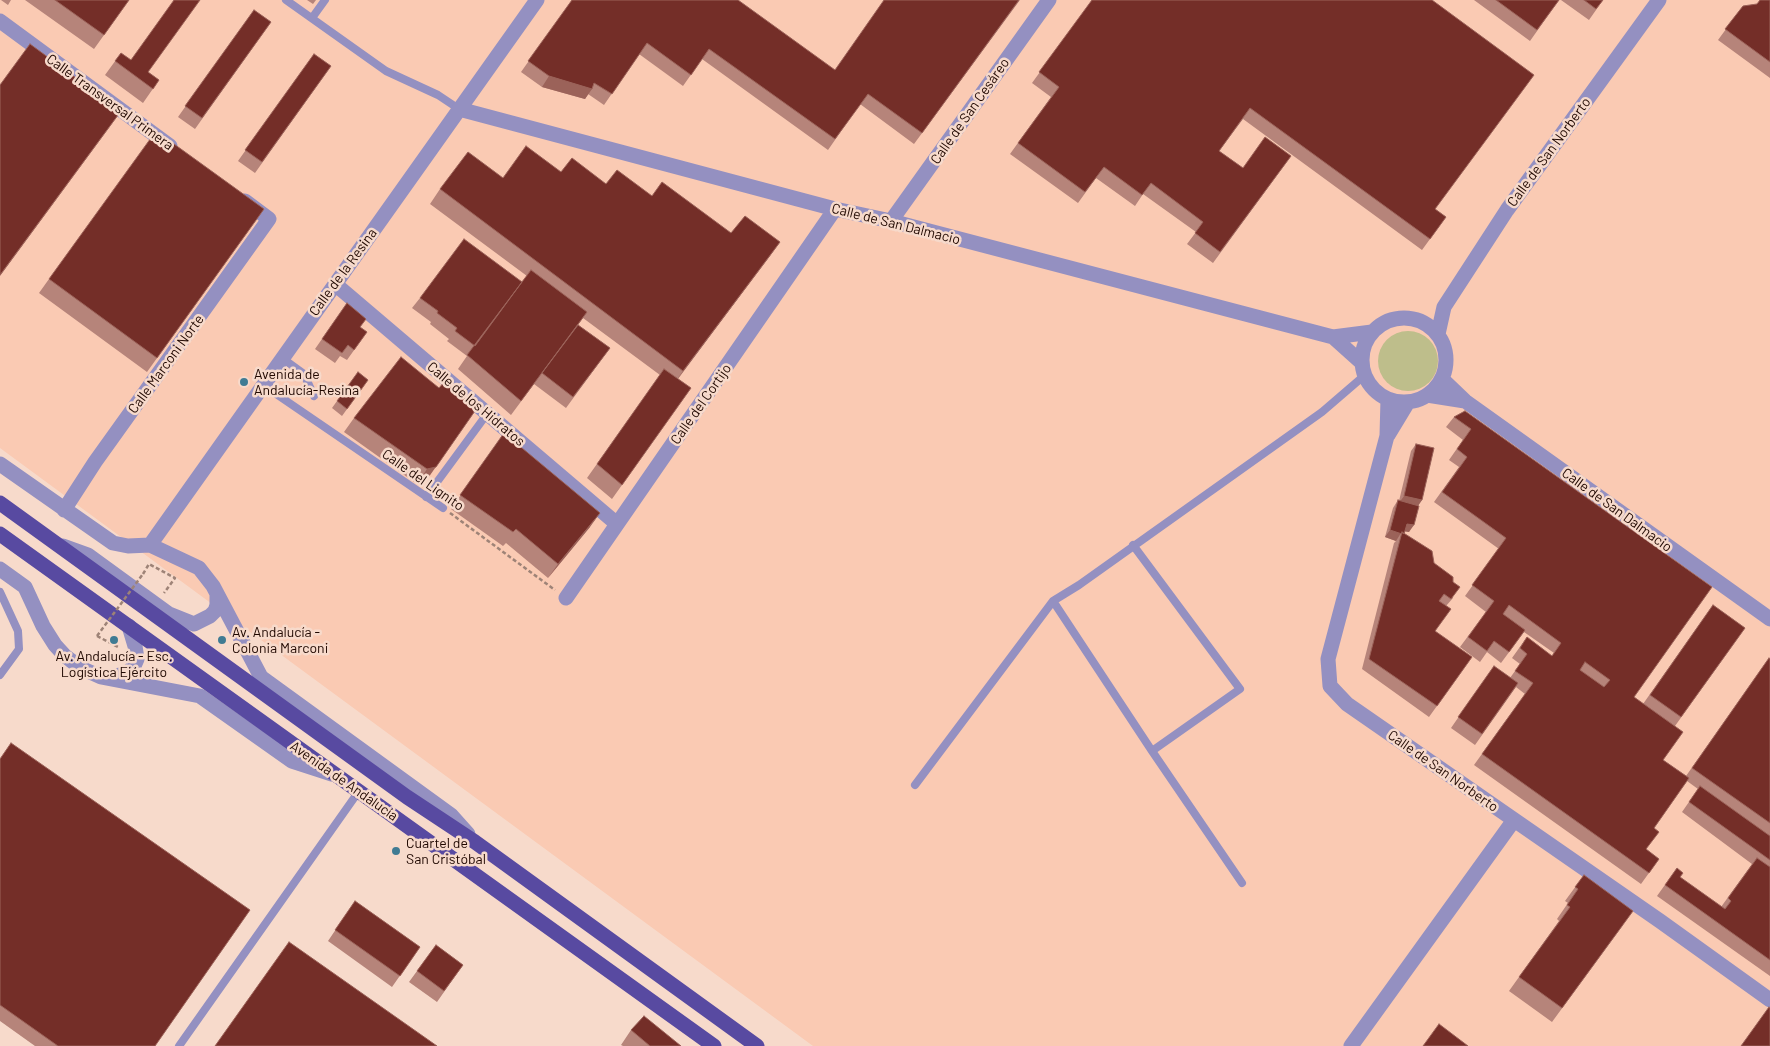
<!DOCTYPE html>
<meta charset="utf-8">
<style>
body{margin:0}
canvas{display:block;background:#f7dacb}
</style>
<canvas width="1770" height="1046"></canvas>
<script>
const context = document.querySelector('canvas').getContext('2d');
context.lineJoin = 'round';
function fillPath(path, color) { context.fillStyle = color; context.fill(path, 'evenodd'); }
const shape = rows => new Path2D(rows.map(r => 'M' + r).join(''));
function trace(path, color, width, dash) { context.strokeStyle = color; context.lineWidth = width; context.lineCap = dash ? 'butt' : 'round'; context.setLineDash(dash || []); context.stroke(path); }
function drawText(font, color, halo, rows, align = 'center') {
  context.font = font + ' Barlow,sans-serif'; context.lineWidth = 5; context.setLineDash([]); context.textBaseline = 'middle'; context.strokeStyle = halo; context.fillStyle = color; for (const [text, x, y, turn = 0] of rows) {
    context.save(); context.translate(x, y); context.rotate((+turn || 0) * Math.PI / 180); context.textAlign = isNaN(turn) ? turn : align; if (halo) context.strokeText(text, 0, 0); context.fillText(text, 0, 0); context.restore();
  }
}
const built = shape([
 [0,0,1770,0,1770,1046,813,1046,0,448]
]);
const green = shape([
 '1378 361a30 30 0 1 1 60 0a30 30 0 1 1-60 0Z'
]);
const path = shape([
 [450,513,555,590],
 [143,574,149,564,175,578,164,593],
 [97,636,120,648]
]);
const lane = shape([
 [286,0,386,71,438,95,459,109],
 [312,18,325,0],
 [282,358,304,374,314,396],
 [263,385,443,508],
 [426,497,487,414],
 [1133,545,1240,689,1152,751],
 [0,592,18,631,19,649,0,675],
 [1053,601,1152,751,1242,883],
 [915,785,1053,601,1079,585,1322,412,1365,375],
 [179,1046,359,791]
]);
const street = shape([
 [0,21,170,146],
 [459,109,835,209,891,221,1333,337,1372,332],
 [891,221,1049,0],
 [335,284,617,524],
 '1362 360a42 42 0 1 1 84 0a42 42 0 1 1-84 0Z',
 [1438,334,1444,307,1507,210,1659,0],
 [1333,337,1362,363],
 [1442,379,1465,401,1770,619],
 [1427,395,1465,401],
 [1388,399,1387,436,1328,659,1330,686,1347,704,1660,921,1770,1000],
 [1388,435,1408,402],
 [0,464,113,543,128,546,150,545,199,568,213,586,261,677,451,815,468,834],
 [64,510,95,462,269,219,245,201],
 [150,545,537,0],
 [63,546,88,555,169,614,194,624,210,616,215,611,217,605,217,594],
 [0,569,25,587,43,626,55,645,65,656,81,668,101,677,200,696,292,761,332,774],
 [566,598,835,209],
 [111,678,128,672,134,666,137,659,135,646,129,626],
 [1351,1046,1514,820]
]);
const primary = shape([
 [0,503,407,797,475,842,757,1046],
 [0,534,714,1046]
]);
const pathBridge = shape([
 [97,636,143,574]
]);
const wall = shape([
 [1,0,11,0,8,5],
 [25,0,129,0,94,49],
 [307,0,316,0,313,4],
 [572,0,835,70,1020,0,914,144,860,104,828,150,702,59,683,86,639,54,604,105,588,94,585,99,542,87,521,72],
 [1092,0,1435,209,1446,217,1422,250,1243,119,1219,151,1243,168,1291,156,1213,263,1187,244,1196,232,1143,194,1135,206,1096,178,1078,203,1010,154,1051,97,1032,83],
 [1474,0,1559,0,1530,41],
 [1561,0,1603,0,1589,20],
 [1770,0,1770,78,1718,40,1743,6,1757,4],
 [254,10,271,22,195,129,178,117],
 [121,53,159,80,143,103,105,75],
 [314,54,331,66,255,173,238,161],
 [561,172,652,196,731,233,780,242,678,379,691,388,612,499,587,478,660,375,583,318,578,325,610,348,566,408,534,384,511,415,458,369,467,356,447,341,449,339,430,324,431,322,412,308,420,298,522,282,527,276,430,204,440,189,503,178],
 [264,209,147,372,39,293,49,279],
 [347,303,360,328,367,332,347,360,340,356,335,363,315,349],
 [358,372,368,380,342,416,332,408],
 [439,388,426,481,417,484,344,432,354,418],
 [1465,411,1634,697,1643,704,1713,605,1745,628,1675,726,1663,760,1686,776,1769,658,1770,659,1770,976,1657,896,1677,868,1680,878,1721,907,1752,864,1682,812,1698,789,1687,781,1654,828,1646,850,1659,859,1641,884,1474,765,1525,694,1516,687,1475,745,1451,728,1494,666,1510,678,1520,664,1512,658,1527,637,1552,656,1554,653,1524,632,1501,663,1487,652,1480,662,1460,647,1486,612,1465,596,1499,549,1434,502,1459,467,1449,460,1463,440,1446,427,1454,417],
 [504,433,590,527,548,578,506,543,503,546,451,509],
 [1416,444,1422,500,1418,506,1409,532,1405,531,1404,534,1434,563,1453,598,1446,606,1435,632,1472,657,1429,717,1362,669,1394,543,1396,541,1385,537,1393,508,1398,500,1399,501,1411,451],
 [0,759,155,1046,35,1046,0,1021],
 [1584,875,1623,925,1552,1022,1509,991,1559,921,1557,919,1568,903,1565,901],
 [355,901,420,947,392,987,328,941],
 [436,945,463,965,437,1002,409,982],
 [631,1030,681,1046,623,1046,621,1045]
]);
const shadedWall = shape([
 [549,76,592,89,585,99,542,87],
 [121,111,111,125,0,276,0,275],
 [780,242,770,256,673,385,683,371],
 [477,408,426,481,417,484,427,469],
 [1404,496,1422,500,1417,507,1399,503],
 [600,513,590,527,548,578,558,564],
 [1407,524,1414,525,1409,532,1402,531],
 [1390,530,1401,533,1396,541,1385,537]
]);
const building = shape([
 [55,0,129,0,104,35,55,0],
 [174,0,200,0,148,72,159,80,153,89,115,61,121,53,131,60,174,0],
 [572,0,738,0,835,70,884,0,1019,0,922,133,868,94,835,139,709,49,691,75,647,43,612,94,594,83,592,89,549,76,528,61,572,0],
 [1092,0,1432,0,1534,75,1435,209,1446,217,1430,239,1250,108,1219,151,1243,168,1265,137,1291,156,1220,252,1195,233,1203,222,1151,183,1142,195,1104,167,1085,192,1018,143,1059,87,1039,72,1092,0],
 [1496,0,1559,0,1537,30,1496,0],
 [1584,0,1603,0,1596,9,1584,0],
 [1760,0,1770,0,1770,62,1725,29,1743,6,1757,4,1760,0],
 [254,10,271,22,202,118,185,106,254,10],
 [30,44,121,111,0,275,0,85,30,44],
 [314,54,331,66,262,162,245,150,314,54],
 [156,131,264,209,157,358,49,279,156,131],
 [526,146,561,172,572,158,606,184,617,170,652,196,662,182,731,233,745,216,780,242,683,371,440,189,468,152,503,178,526,146],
 [464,239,522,282,475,346,455,331,457,328,437,313,438,311,420,298,464,239],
 [531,270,587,312,521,401,467,355,531,270],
 [347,303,366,319,360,327,367,332,354,350,348,345,342,353,322,339,347,303],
 [578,325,610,348,573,397,542,373,578,325],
 [401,357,439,388,445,381,477,408,436,467,427,469,354,418,401,357],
 [664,369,691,388,622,485,597,464,664,369],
 [358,372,368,380,347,409,337,401,358,372],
 [1465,411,1712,587,1634,697,1683,732,1663,760,1689,778,1654,828,1659,832,1646,849,1659,859,1649,873,1482,754,1533,683,1515,671,1527,654,1520,648,1527,637,1552,656,1561,643,1509,605,1503,614,1525,630,1509,652,1494,641,1487,651,1468,637,1494,601,1472,585,1506,538,1442,492,1467,457,1457,449,1471,429,1454,417,1465,411],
 [1585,662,1610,680,1604,687,1580,670,1585,662],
 [504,433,600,513,558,564,516,529,513,532,460,495,504,433],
 [1416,444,1434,448,1422,500,1404,496,1416,444],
 [1398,500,1419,506,1414,525,1407,524,1404,534,1402,532,1402,534,1390,530,1398,500],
 [1402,532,1432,551,1434,563,1453,577,1453,582,1460,587,1451,599,1444,594,1439,601,1451,609,1435,631,1472,657,1437,706,1369,659,1402,532],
 [1713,605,1745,628,1681,717,1650,695,1713,605],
 [1769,658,1770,659,1770,823,1692,768,1769,658],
 [1494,666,1518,683,1482,734,1458,717,1494,666],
 [11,743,250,910,155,1046,58,1046,0,1005,0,759,11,743],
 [1700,786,1770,836,1770,860,1689,802,1700,786],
 [1757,858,1770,867,1770,960,1665,885,1677,868,1683,873,1680,877,1725,909,1731,901,1728,898,1757,858],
 [1584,875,1633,911,1562,1008,1519,977,1570,907,1567,905,1578,889,1575,887,1584,875],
 [355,901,420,947,400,976,335,930,355,901],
 [289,942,437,1046,215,1046,289,942],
 [436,945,463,965,444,991,417,971,436,945],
 [1769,1007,1770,1008,1770,1046,1741,1046,1769,1007],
 [644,1016,681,1046,650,1046,631,1030,644,1016],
 [1439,1024,1468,1046,1423,1046,1439,1024]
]);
const markers = [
 [244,382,5,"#407b93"],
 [114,640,5,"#407b93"],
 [222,640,5,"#407b93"],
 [396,851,5,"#407b93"]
];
const streetNames = [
 ["Calle Transversal Primera",110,102,36],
 ["Calle de San Cesáreo",970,111,-55],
 ["Calle de San Norberto",1549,152,-54],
 ["Calle de San Dalmacio",896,224,14],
 ["Calle de la Resina",343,272,-54],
 ["Calle Marconi Norte",166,364,-54],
 ["Calle de los Hidratos",476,404,40],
 ["Calle del Cortijo",701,404,-55],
 ["Calle del Lignito",423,480,35],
 ["Calle de San Dalmacio",1617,510,36],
 ["Calle de San Norberto",1443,771,35],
 ["Avenida de Andalucía",344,781,35]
];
const poiNames = [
 ["Avenida de",254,374],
 ["Andalucía-Resina",254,390],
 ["Av. Andalucía -",232,632],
 ["Colonia Marconi",232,648],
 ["Av. Andalucía - Esc.",114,656,"center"],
 ["Logística Ejército",114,672,"center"],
 ["Cuartel de",406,843],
 ["San Cristóbal",406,859]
];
fillPath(built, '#facab3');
fillPath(green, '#bebe8b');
trace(path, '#9e8377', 2.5, [4, 2.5]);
trace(lane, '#9490c1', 8);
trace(street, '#9490c1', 15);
trace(primary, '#584aa1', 15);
trace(pathBridge, '#9e8377', 2.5, [4, 2.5]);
fillPath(wall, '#b6847a');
fillPath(shadedWall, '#9b6259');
fillPath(building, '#742e28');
trace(building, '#9b6259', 1);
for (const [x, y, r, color] of markers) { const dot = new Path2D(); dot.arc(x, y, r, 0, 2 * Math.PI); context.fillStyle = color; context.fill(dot); trace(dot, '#f7dacb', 2); }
drawText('14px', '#200800', '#f7dacb', streetNames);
drawText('14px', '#200800', '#f7dacb', poiNames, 'left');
</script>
